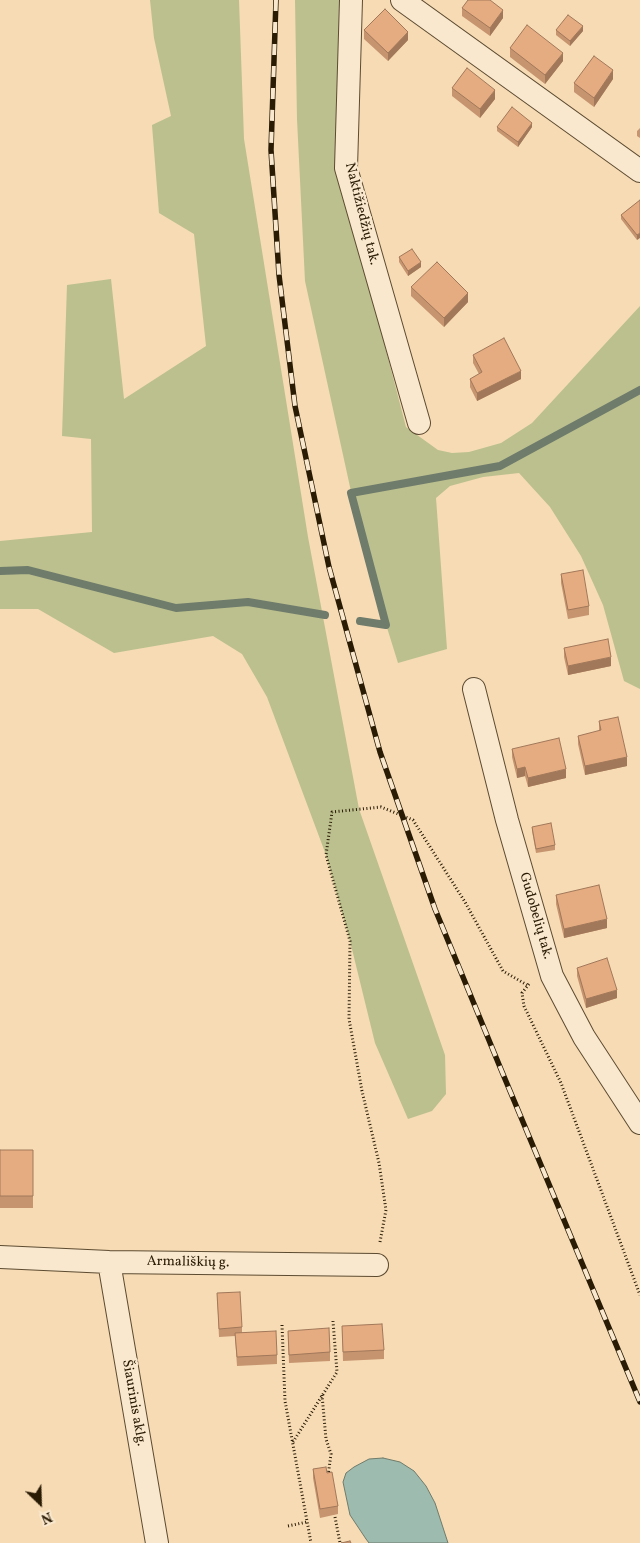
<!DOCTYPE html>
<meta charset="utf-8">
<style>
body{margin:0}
#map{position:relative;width:640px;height:1543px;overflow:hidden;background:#f6dbb4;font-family:Vollkorn,serif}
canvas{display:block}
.north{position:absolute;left:15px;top:1478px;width:50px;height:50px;-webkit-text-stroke:4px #f9e8ce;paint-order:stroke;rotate:156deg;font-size:14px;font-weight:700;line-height:20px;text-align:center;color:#2a1b05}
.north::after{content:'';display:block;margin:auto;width:18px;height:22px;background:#2a1b05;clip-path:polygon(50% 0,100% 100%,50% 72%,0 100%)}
</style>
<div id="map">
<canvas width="640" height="1543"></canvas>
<div class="north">N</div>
</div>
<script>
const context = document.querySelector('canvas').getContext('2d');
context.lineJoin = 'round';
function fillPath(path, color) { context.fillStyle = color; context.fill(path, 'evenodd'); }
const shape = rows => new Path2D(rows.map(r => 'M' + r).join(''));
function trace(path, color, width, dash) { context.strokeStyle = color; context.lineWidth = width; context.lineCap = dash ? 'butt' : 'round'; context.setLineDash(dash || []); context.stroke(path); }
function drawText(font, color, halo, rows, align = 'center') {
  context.font = font + ' Vollkorn,serif'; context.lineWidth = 4.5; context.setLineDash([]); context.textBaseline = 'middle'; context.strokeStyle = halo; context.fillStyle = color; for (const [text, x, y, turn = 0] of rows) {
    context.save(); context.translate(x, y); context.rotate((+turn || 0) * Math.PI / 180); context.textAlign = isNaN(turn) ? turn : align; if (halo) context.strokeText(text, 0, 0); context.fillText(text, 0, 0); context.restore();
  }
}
const green = shape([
 [150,0,239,0,244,139,308,537,359,809,445,1055,446,1094,432,1111,408,1119,375,1043,350,941,326,855,267,697,242,654,213,636,114,653,38,609,0,609,0,541,92,532,91,439,62,436,67,285,111,279,124,399,206,346,194,234,159,213,152,125,171,116,154,38],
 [295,0,343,0,339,170,406,427,438,450,452,453,469,452,501,443,532,423,640,306,640,689,624,681,603,605,581,556,550,507,519,473,483,477,450,486,436,498,447,649,398,663,366,560,305,281,297,119]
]);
const water = shape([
 [383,1458,400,1462,414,1471,426,1486,435,1503,448,1543,369,1543,366,1539,350,1515,343,1482,346,1473,354,1467,369,1459,383,1458]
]);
const stream = shape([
 [0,571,28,570,176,608,248,602,325,615],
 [360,621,386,625,351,493,500,466,640,390]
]);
const path = shape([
 [529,984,522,993,524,1006,561,1083,640,1295],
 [380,1242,386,1210,379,1163,362,1091,349,1019,350,941,326,855,332,812,381,807,413,820,465,902,503,971,527,985],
 [282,1325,285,1401,311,1543],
 [322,1395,326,1439,331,1454,328,1476],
 [293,1442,337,1372,333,1321],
 [335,1517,340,1543],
 [288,1526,307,1522]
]);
const street = shape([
 [351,0,346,168,419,423],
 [402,0,640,171],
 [474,689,507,820,552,976,584,1037,640,1123],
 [0,1257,109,1262,377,1265],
 [109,1262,157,1543]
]);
const rail = shape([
 [276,0,271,150,279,275,295,406,329,567,380,752,435,909,500,1067,640,1402]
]);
const wall = shape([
 [462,8,503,18,490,36,462,16],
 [364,30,408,40,388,61,364,39],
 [556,30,583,31,570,46,556,35],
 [510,48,563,61,545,84,510,57],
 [613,79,594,107,574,92,574,83],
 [452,88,495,99,480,118,452,96],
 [497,127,532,127,518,147,497,131],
 [640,128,640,138,637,136,637,131],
 [640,200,637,240,621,219,621,215],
 [399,257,421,267,408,276,399,262],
 [411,287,468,302,444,327,411,296],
 [473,355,521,379,477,401,470,387,470,379,479,374,473,363],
 [561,574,589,606,589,615,568,619,561,583],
 [564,648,611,666,568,675,564,657],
 [599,721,627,766,585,775,578,744,578,736,599,731],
 [512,749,566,778,528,787,525,776,517,778,512,757],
 [532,827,555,845,555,850,536,853,532,831],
 [556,895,607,928,564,938,556,904],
 [577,968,617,998,586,1008,577,976],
 [0,1150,33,1150,33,1208,0,1208],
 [217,1293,242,1327,242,1333,277,1355,277,1364,237,1366,235,1336,219,1337],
 [342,1326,384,1350,384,1359,343,1361],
 [288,1331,330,1352,330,1361,289,1363],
 [313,1469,327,1473,338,1506,338,1514,320,1518,313,1478]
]);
const shadedWall = shape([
 [503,10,503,18,490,36,490,28],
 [583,26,583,31,570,46,570,41],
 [408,32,408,40,388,61,388,53],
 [563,53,563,61,545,84,545,75],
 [613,70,613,79,594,107,594,98],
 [495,90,495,99,480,118,480,109],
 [532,123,532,127,518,147,518,142],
 [640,233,640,238,637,240,637,235],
 [421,262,421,267,408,276,408,271],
 [468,293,468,302,444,327,444,318],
 [521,371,521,379,477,401,477,393],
 [611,657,611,666,568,675,568,666],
 [627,757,627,766,585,775,585,766],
 [525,767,525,776,517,778,517,769],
 [566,769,566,778,528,787,528,778],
 [607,919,607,928,564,938,564,929],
 [617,990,617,998,586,1008,586,999]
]);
const building = shape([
 [468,0,490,0,503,10,490,28,462,8,468,0],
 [385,9,408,32,388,53,364,30,385,9],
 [568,15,583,26,570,41,556,30,568,15],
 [527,25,563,53,545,75,510,48,527,25],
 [594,56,613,70,594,98,574,83,594,56],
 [467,68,495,90,480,109,452,88,467,68],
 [512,107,532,123,518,142,497,127,512,107],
 [640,200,640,233,637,235,621,215,640,200],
 [412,249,421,262,408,271,399,257,412,249],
 [437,262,468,293,444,318,411,287,437,262],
 [504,338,521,371,477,393,470,379,482,372,473,355,504,338],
 [583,570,589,606,568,610,561,574,583,570],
 [608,639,611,657,568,666,564,648,608,639],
 [618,717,627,757,585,766,578,736,601,730,599,721,618,717],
 [559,738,566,769,528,778,525,767,517,769,512,749,559,738],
 [551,823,555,845,536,849,532,827,551,823],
 [599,885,607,919,564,929,556,895,599,885],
 [607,958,617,990,586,999,577,968,607,958],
 [0,1150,33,1150,33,1196,0,1196,0,1150],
 [240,1292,242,1327,219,1329,217,1293,240,1292],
 [382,1324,384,1350,343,1352,342,1326,382,1324],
 [329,1328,330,1352,289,1355,288,1331,329,1328],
 [276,1331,277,1355,237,1357,235,1333,276,1331],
 [326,1467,327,1473,332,1472,338,1506,320,1509,313,1469,326,1467],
 [350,1541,351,1543,341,1543,350,1541]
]);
const streetNames = [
 ["Naktižiedžių tak.",361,214,76],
 ["Gudobelių tak.",535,916,74],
 ["Armališkių g.",188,1263,1],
 ["Šiaurinis aklg.",133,1403,80]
];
fillPath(green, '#bbc08e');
fillPath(water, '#9dbbaf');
trace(water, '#6f7b6b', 1);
trace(stream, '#6f7b6b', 8);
trace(street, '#5d4b31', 24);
trace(path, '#2a1b05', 3, [1, 2.5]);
trace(street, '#f9e8ce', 22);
trace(rail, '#2a1b05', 5.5);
trace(rail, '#f9e8ce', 4, [11]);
fillPath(wall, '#c6946f');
fillPath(shadedWall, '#a1785a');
fillPath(building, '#e6ac81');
trace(building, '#a1785a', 1);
drawText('14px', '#2a1b05', '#f9e8ce', streetNames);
</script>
